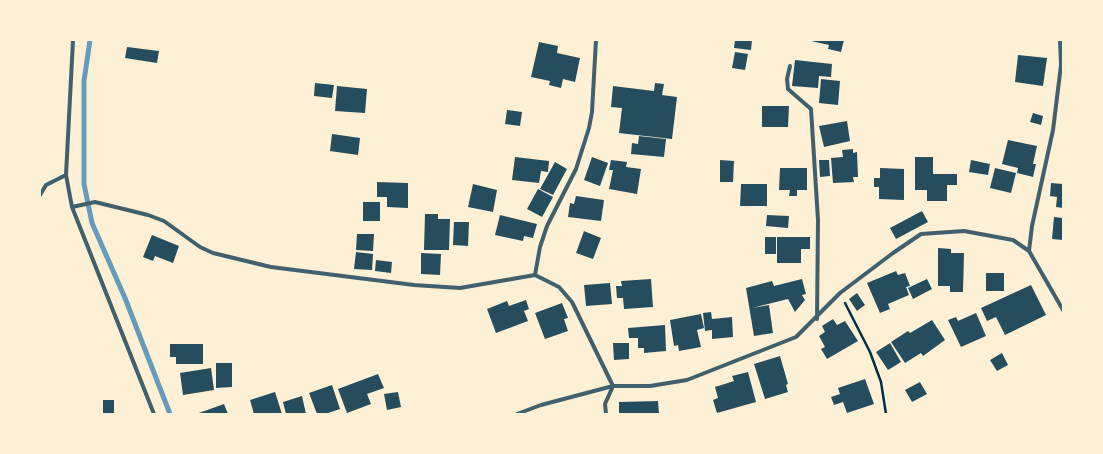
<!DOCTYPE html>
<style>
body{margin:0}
#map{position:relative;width:1103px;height:454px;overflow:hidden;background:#fdf0d5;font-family:Poppins,sans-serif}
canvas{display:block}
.frame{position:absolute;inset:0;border:41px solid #fdf0d5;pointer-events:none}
</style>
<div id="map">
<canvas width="1103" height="454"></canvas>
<div class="frame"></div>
</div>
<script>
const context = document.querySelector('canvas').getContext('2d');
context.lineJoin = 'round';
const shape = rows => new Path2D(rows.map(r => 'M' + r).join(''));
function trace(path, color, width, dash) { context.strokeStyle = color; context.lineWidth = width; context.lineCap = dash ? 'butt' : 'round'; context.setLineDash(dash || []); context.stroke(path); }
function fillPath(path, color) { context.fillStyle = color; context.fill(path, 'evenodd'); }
const stream = shape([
 [90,40,84,81,84,184,92,223,125,298,170,414]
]);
const building = shape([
 [735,40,752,40,751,50,734,48],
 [844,40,841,52,828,49,829,45,811,41],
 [539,42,558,46,557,53,580,58,575,82,563,79,561,88,549,85,550,81,531,77],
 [127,47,159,51,157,63,125,58],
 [735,52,748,54,745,70,732,68],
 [1018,55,1047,58,1043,86,1015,82],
 [795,60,832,64,831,77,819,76,818,88,792,86],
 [821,79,840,81,838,105,819,103],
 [315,83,334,85,332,98,314,96],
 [655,83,664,84,662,95,677,97,672,139,619,133,622,108,611,107,613,86,654,91],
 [337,86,367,89,365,113,335,111],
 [762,106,789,106,788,127,762,127],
 [507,110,522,112,520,126,505,124],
 [1033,113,1043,116,1041,125,1030,122],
 [847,121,850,141,824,147,819,126],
 [332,134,360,138,358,155,330,151],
 [639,136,666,139,664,157,631,154,632,143,638,144],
 [1008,140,1037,146,1033,164,1036,164,1033,177,1017,173,1018,168,1002,164],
 [853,149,853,153,857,152,858,177,853,177,854,182,833,183,831,158,843,157,842,150],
 [515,157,549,161,548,172,541,171,539,183,512,180],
 [592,157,608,163,600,186,584,180],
 [915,157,933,157,933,174,957,174,957,185,947,185,947,201,927,201,927,190,915,190],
 [611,160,627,162,626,167,641,169,637,194,609,189,613,170,609,170],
 [720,160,734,161,733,182,720,182],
 [819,160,829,160,830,176,820,177],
 [971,160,990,164,988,175,969,172],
 [555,162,567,169,553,195,540,189],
 [780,168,807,168,807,190,797,190,797,196,789,196,790,190,779,190],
 [880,168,904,169,904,200,879,199,879,187,874,187,874,178,880,178],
 [995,168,1016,173,1011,193,990,188],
 [377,182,408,183,408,208,387,207,387,197,377,197],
 [1051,183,1063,184,1063,208,1056,207,1057,197,1050,196],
 [473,184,497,190,493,212,468,207],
 [741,184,767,184,767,206,740,206],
 [538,189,553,197,542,217,527,209],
 [576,196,604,200,601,221,568,217,570,203,574,204],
 [363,202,380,202,380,221,363,221],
 [922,211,928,222,896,239,890,228],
 [425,214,438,214,438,219,450,219,449,250,424,250],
 [500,215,537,224,533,238,524,236,523,241,495,235],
 [767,215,789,216,788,228,766,226],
 [1054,217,1063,218,1063,240,1052,239],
 [454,222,469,222,468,246,453,245],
 [584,231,601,238,593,259,576,253],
 [357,234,374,234,373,251,356,250],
 [152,235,179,246,173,263,155,256,153,261,143,257],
 [765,237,776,237,776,254,765,254],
 [777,237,810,237,810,249,801,249,801,263,777,263],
 [938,248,951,249,951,253,964,253,963,292,950,292,950,286,938,286],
 [356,252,373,254,372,270,354,269],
 [421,253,441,254,440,275,421,274],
 [376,260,392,262,391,273,375,271],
 [896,271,898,275,905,273,910,286,906,287,909,295,888,304,890,309,880,313,867,283],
 [986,273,1004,273,1004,291,986,291],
 [651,279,653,307,624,309,623,298,617,298,616,286,622,286,621,281],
 [802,279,806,294,802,295,805,300,795,312,788,299,752,308,769,305,773,333,754,336,746,288,772,281,774,286],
 [927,279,932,289,913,299,908,288],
 [610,283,612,304,586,306,584,285],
 [1031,285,1046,315,1005,335,996,317,987,321,981,308],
 [857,293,865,305,857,311,849,299],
 [526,300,529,309,524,311,528,321,496,333,487,309,507,301,509,306],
 [562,303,568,318,564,319,568,331,545,339,535,313],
 [711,312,712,319,732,317,733,337,712,339,712,330,705,331,703,313],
 [976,313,986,336,961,347,948,320,956,317,958,321],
 [701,314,704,328,697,330,701,347,679,351,678,345,674,346,670,320],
 [833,319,837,325,845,321,858,341,827,359,821,349,825,347,819,336,825,332,822,326],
 [932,320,945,340,923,356,921,353,905,363,891,342,908,331,910,333],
 [665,325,666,351,644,353,644,348,638,348,638,338,629,338,628,328],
 [613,343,629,343,629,359,614,360],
 [890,343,901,362,888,370,876,352],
 [170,344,203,344,203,364,176,364,176,357,170,357],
 [1002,353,1008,365,997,371,990,360],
 [780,356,788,384,786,385,788,392,765,399,754,364],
 [216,363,232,363,232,387,216,388],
 [211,368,214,390,183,395,180,373],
 [748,372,756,402,717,413,713,400,718,398,715,387,734,381,732,376],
 [378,374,384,388,367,394,371,404,347,413,338,389],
 [865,379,874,404,847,413,843,402,834,405,831,397,840,394,838,388],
 [920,382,927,394,912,402,905,390],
 [332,385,340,409,325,414,317,414,309,393],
 [275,392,282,414,254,414,250,400],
 [398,392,401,407,387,410,384,394],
 [302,396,306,414,286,414,283,402],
 [103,400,114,400,114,414,103,414],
 [658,401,659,414,619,414,619,402],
 [224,404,228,414,196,414]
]);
const path = shape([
 [845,303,870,352,881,382,886,414]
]);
const minor = shape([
 [73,40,66,175,72,207,154,414],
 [790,66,787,79,788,89,811,109,818,220,817,319],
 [40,195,46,185,66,175],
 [72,207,95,202,148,215,164,221,200,247,213,253,271,267,414,285,460,288,535,275,559,287,572,302,613,386,605,404,606,414],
 [1029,251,1032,226,1053,130,1061,65,1060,40],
 [535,275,540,247,547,226,576,169,589,128,592,112,596,40],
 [517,414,541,405,613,386,650,386,687,380,796,337,840,293,893,253,921,234,964,231,1013,240,1029,251,1063,310]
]);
trace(stream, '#669bbc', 5);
fillPath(building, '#264d5e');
trace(path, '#003049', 2.5);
trace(minor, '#3f606c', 4);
</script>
